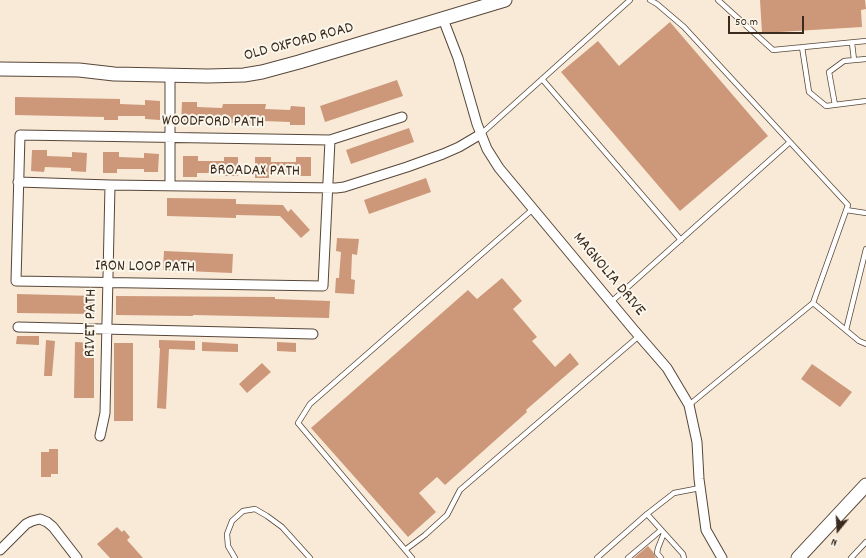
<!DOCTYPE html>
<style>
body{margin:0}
#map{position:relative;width:866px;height:558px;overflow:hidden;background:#f8ead6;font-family:Dekko,sans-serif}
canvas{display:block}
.north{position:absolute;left:818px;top:510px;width:40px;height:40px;-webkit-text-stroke:3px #fbf7ec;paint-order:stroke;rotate:198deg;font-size:11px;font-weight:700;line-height:16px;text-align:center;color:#3b2a1e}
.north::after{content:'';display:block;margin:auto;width:14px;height:18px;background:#3b2a1e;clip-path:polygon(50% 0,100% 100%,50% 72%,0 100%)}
.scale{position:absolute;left:728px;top:16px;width:76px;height:18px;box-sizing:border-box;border:2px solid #3b2a1e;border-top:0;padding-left:5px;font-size:12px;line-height:14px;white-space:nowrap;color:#3b2a1e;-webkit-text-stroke:3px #fbf7ec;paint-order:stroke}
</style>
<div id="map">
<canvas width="866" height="558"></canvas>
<div class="north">N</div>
<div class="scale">50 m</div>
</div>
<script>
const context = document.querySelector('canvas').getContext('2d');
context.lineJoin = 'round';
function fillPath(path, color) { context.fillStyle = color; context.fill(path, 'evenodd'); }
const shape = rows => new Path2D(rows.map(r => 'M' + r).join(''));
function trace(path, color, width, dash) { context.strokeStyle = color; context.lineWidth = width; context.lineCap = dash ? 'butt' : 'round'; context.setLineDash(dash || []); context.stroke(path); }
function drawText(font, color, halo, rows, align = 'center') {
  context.font = font + ' Dekko,sans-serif'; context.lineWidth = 4; context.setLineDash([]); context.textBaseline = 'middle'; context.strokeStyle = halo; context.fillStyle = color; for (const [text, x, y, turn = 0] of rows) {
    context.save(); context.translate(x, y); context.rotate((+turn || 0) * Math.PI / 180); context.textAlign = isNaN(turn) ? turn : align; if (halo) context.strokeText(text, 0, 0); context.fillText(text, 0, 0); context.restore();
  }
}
const building = shape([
 [760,0,865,0,866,9,861,10,862,27,762,33],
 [670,22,768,136,680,211,561,72,598,41,619,66],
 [397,80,403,96,325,122,320,106],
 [15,97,120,99,120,104,145,105,145,100,160,101,160,120,145,119,145,116,118,116,118,120,104,120,104,117,15,115],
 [182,102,197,102,197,107,222,108,223,104,266,104,265,109,290,110,291,106,305,107,305,125,290,125,290,122,263,121,263,126,249,125,249,123,222,123,222,120,195,119,195,123,181,123],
 [409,128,414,142,351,164,346,150],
 [32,150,47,150,47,156,72,157,72,152,87,153,86,172,71,171,71,168,45,167,44,172,31,171],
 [103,152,119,152,119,157,144,158,144,153,159,154,158,172,144,172,144,169,117,169,117,173,103,173],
 [183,156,198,156,198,161,224,161,224,157,238,157,238,176,223,176,223,173,197,173,197,177,183,177],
 [255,157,271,157,271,162,296,162,296,157,311,157,311,176,296,176,296,173,269,173,269,178,255,178],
 [426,178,431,192,369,214,364,200],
 [167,198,236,199,236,204,283,205,288,212,291,209,310,230,301,238,280,216,236,215,236,218,167,216],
 [337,238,359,239,357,255,352,254,351,279,355,280,354,294,335,293,336,278,339,278,341,252,336,251],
 [164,251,233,254,232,273,163,270],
 [502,278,522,301,513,309,537,337,532,341,555,367,570,353,579,364,526,410,527,412,445,485,437,477,419,493,436,512,408,537,311,428,468,290,477,299],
 [17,294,94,296,94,314,17,313],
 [116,296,275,297,275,299,330,301,329,318,193,315,193,316,116,315],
 [17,336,39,336,39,345,16,344],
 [46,340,55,341,52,376,44,376],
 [159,340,195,341,195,350,169,349,166,409,157,408,160,348,159,348],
 [75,342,94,343,94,398,74,398],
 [202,342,238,344,238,352,202,351],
 [277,342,296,343,296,352,277,351],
 [114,343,133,343,133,421,114,421],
 [262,363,271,372,247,393,239,384],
 [812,364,852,392,840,407,801,379],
 [49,449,58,449,58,474,51,474,51,477,41,477,41,452,49,452],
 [117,527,122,532,124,530,130,537,127,540,143,558,110,558,97,544],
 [648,546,653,552,656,558,634,558]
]);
const lane = shape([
 [650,0,657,4,684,27,848,205,813,303,689,405],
 [718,0,773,50,866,41],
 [852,43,854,60],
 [802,47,809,92,826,106,866,101],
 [542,79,681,240],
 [835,105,829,72,844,61,866,59],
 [481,134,630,0],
 [846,210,866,213],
 [611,302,790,142],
 [813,303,859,341,866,344],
 [846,330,866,249],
 [647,514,683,554,684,558],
 [405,550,425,535,447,515,460,490,639,336],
 [235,558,228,546,227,534,232,521,243,511,255,509,267,516,282,527,310,558],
 [412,558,298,423,310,404,533,209],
 [597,558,647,514,674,493,700,488],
 [628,558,661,530],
 [661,558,657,553,658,548,664,533],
 [851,558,866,542]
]);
const street = shape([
 [443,19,458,58,477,124,487,149,499,168,634,330,667,368,689,405,697,442,699,479,706,530,722,558],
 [330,140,323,286,16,281,20,135,330,140,402,117],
 [18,182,110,185,336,188,344,187,407,167,443,154,459,147,481,134],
 [170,186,170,75],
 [18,327,313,334],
 [100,436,105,413,110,185],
 [0,550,26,524,32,521,40,519,47,522,53,527,77,558]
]);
const secondary = shape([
 [0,69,79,70,114,74,208,76,244,75,262,72,299,62,505,0],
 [798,558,866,485]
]);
const streetNames = [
 ["OLD OXFORD ROAD",299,43,-15],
 ["WOODFORD PATH",213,123,1],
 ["BROADAX PATH",255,172,1],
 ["IRON LOOP PATH",145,268,1],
 ["MAGNOLIA DRIVE",608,275,50],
 ["RIVET PATH",92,323,-89]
];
fillPath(building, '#cd977a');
trace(lane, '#57473a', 6);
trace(street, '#57473a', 11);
trace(secondary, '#57473a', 15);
trace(lane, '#fff', 4.5);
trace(street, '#fff', 9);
trace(secondary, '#fff', 13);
drawText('16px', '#3b2a1e', '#fbf7ec', streetNames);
</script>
